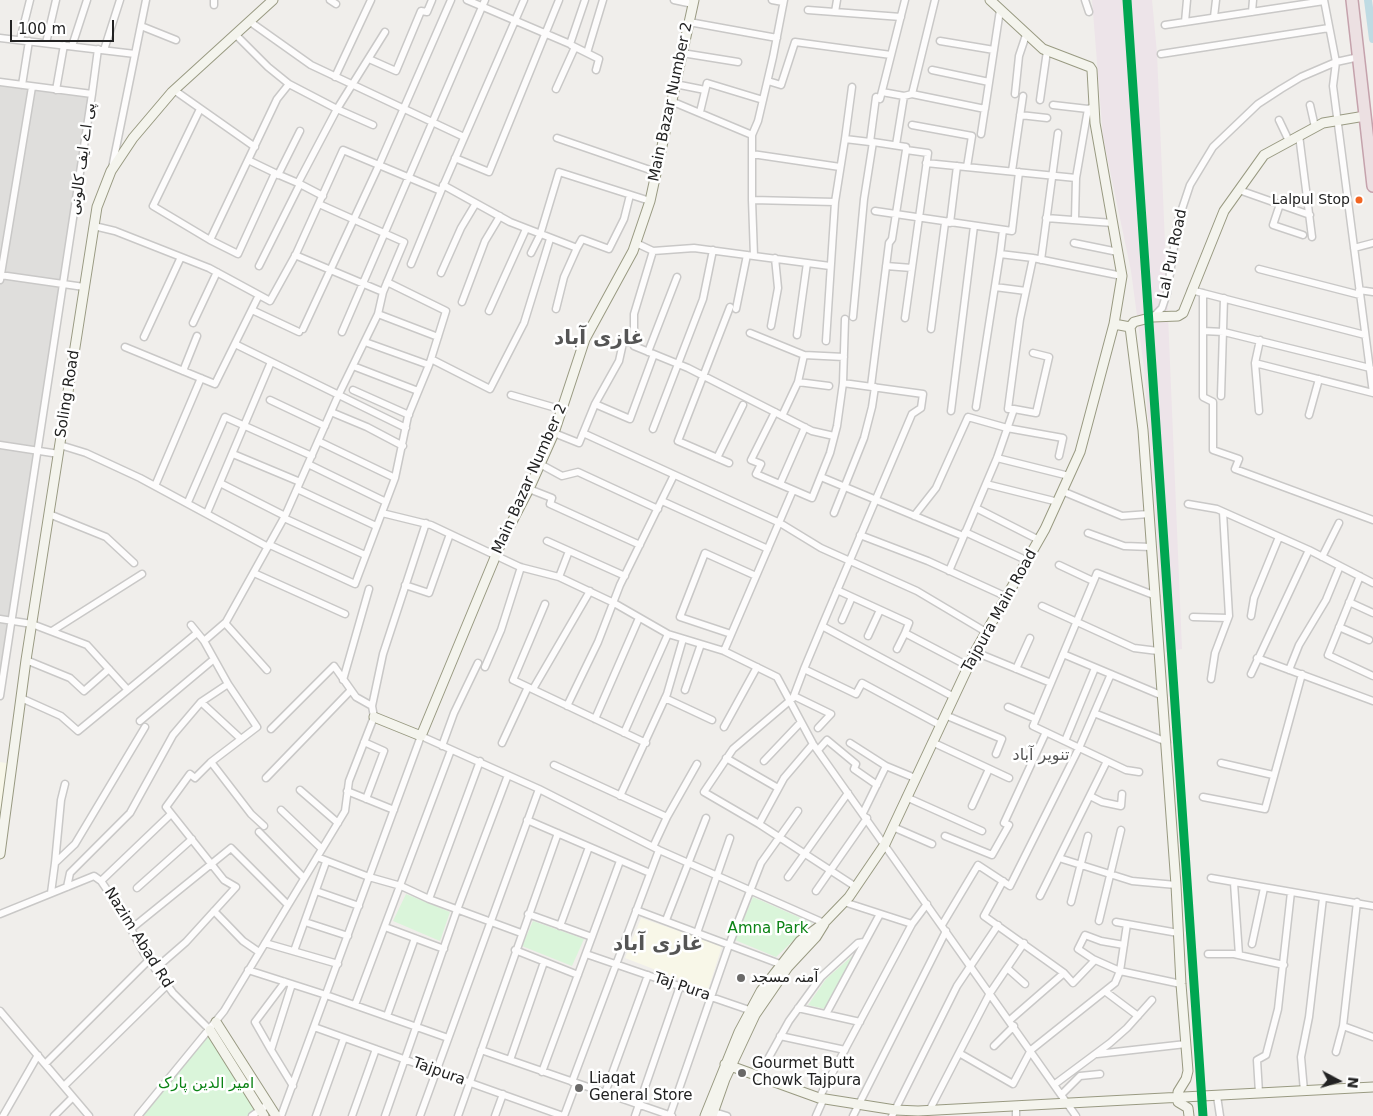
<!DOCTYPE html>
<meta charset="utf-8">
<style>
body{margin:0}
#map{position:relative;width:1373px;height:1116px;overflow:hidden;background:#f0eeeb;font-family:"DejaVu Sans",sans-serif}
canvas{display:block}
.north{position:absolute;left:1313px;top:1056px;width:50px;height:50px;-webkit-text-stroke:4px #fff;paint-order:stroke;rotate:96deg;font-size:14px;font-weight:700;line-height:20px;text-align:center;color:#222}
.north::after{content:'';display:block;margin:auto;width:18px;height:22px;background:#222;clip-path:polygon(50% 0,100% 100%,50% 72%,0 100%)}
.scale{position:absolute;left:10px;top:20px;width:104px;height:22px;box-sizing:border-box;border:2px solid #222;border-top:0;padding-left:6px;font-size:15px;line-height:18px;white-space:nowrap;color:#222;-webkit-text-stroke:4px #fff;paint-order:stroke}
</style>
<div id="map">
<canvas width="1373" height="1116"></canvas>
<div class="north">N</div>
<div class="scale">100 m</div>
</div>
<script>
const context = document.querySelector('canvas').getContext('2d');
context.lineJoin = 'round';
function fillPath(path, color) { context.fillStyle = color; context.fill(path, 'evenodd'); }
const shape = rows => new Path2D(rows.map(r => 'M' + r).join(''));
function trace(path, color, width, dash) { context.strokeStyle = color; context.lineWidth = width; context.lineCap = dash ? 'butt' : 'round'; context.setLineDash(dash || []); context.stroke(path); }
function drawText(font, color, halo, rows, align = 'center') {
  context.font = font + ' "DejaVu Sans",Vazirmatn,sans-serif'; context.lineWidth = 5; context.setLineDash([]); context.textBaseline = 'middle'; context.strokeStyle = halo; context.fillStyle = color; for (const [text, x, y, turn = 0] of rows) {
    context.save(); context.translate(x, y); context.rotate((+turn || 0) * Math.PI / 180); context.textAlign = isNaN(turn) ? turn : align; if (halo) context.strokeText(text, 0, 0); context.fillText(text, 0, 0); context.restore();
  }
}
const residential = shape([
 [0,85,92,94,0,689]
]);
const industrial = shape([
 [1092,0,1152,0,1157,53,1182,649,1166,652,1144,368,1131,271,1103,137]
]);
const education = shape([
 [0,762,12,764,0,854],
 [641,918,722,946,708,990,625,958]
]);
const park = shape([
 [406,894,450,912,440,941,393,921],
 [753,897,812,923,776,957,735,940],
 [533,921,584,939,572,966,522,946],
 [859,950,825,1009,808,1005,826,979],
 [210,1030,259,1109,252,1116,138,1116]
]);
const canal = shape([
 [1368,0,1373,39]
]);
const street = shape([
 [330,0,336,4],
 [467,0,570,44,585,0],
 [674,0,693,4],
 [772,0,783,2],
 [1085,0,1089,12],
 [1324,0,1336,62,1333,86,1373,393],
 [214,5,214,0],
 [808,10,901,17],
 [835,12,837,0],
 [1252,12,1253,0],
 [1214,17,1216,0],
 [249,21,311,65,464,137],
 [689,22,777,38],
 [1185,22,1187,0],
 [1165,25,1324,1],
 [141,26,176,40],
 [235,34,268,67,289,84,337,109,298,183,323,196],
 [0,38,135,54],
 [20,40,30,0],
 [940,41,994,50],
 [46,43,56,0],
 [571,45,599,59,596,70],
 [72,46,87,0],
 [104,50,120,0],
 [587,53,603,0],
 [682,53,738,62],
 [1161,54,1329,28],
 [369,59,396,71,421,11,427,12,432,0],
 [932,70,989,82],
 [335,77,371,0],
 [768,81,781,85,795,42,891,55],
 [0,82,92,94,0,696],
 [675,84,705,90],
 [22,85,29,41],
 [852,87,845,139,870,142],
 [556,89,575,47],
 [56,90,64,45],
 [174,90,255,147],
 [882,92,904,96,912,94,935,0],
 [92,94,98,49],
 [912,94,985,109,1000,10],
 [1015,94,1019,56,1026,35],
 [1040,100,1047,51],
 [671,101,752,135,758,121,773,57,784,0],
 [1053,105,1088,109],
 [1310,105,1315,127],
 [200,109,153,206,210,240,238,254,275,173,248,160],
 [700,112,707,83,763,100],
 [1020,115,1047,118],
 [1279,120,1289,141],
 [373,125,337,109,385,32],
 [912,125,972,136,967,167],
 [981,134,985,108],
 [752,135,752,200,835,202],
 [1299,135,1312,237],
 [557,138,656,172],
 [873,142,906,147,906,150,928,153,905,318],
 [896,145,904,96],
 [752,154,840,167],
 [455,158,489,172,559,0],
 [926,163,1076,178,1088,109,1093,107],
 [112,168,146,0],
 [1012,171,1023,96],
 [277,174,298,183],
 [278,175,300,131],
 [443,185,510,222,577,248,582,239,609,249,624,219,630,195],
 [1239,190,1310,215],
 [1280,204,1273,225,1303,235],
 [875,211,1012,231,1019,172],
 [1046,218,1113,223],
 [1075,220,1076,178],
 [950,223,957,166],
 [94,226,115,231,209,268,270,301,296,254,343,150,441,191,524,0],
 [1003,230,1000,254,1033,258,1122,276],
 [210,240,277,99,289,84],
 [636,243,653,251,634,314,634,346,688,368,812,431,834,436],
 [1074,243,1118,252],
 [1354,248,1373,243],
 [653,251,694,248,754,256,752,200],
 [531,253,540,235,559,172,650,201],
 [295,255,383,292],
 [754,256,830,266],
 [1041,260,1058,133],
 [411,264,441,191],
 [259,266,300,184],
 [886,266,912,268],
 [1259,269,1360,295],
 [441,273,461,228,476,203],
 [0,275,84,287],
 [0,280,32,87],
 [387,282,446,311,431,359],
 [995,287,1026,291],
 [1191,290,1365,335],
 [1359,290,1373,292],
 [1203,293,1203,397,1213,402,1213,450,1239,459,1235,469,1373,520],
 [462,302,485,241,500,216],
 [556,309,564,277,577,248],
 [736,309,747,255],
 [252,310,299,332],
 [489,311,526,229],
 [378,314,438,337],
 [853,317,864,199,873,142,870,142,876,97,880,99,905,0],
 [1153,317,1162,308,1167,293,1178,221,1190,185,1213,147,1258,104,1281,89,1301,77,1336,62,1359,57],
 [193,323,217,272],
 [771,326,778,288,775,258],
 [303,329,379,165,451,0],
 [931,329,945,223],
 [1203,331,1224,332,1370,368],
 [342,332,485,0],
 [750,333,804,355,844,357],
 [797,335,807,263],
 [144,337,181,257],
 [826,341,835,202,845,139],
 [365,342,429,365,431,359,490,389,524,323,550,239],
 [634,342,623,343,619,361,595,404,630,419,654,354],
 [235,344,406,428],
 [125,347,215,384,259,295],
 [648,352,677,277],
 [1255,363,1373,393],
 [353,366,418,391],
 [183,371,197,336],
 [798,382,829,386],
 [843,383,923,394,921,408,912,414,822,626,954,697],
 [871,386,889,243,892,239,906,150],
 [353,390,409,415],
 [511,395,563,410],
 [1221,396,1224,298],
 [270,400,325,426],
 [976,407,1000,254],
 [1014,409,1036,413,1049,357,1033,353],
 [951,411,974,226],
 [1259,411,1255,363,1260,340],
 [331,412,367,427,403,446],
 [775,412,751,460,761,464,756,474,812,498,830,453,837,426,843,383,845,319],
 [1309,415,1319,379],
 [782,416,798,382,804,355],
 [653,429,703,299,713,250],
 [554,433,579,443,595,404],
 [583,433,780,523,821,548,917,591,986,632],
 [318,441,395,478],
 [0,445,59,454],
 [60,445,86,453,140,478,268,547],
 [233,454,300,482],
 [717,458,743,405],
 [997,458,1069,476],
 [729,463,678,441,730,307],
 [308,464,386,502],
 [540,464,562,476,578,472,658,509],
 [821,477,963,536],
 [220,483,285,516],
 [780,484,805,427],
 [986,484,1058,502],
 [155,486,201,378],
 [297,489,376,526],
 [529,489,552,498,550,504,640,545],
 [1062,491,1122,516,1149,514],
 [662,501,768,549],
 [188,502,225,417,312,456],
 [1188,504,1217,509,1309,550,1373,583],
 [976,508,1039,540],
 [207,513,271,362],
 [382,513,431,525,520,567,559,577,614,603,668,634,724,651,777,677,813,744,1076,1116],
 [834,513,864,438,872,407,875,387],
 [49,514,106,537,134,563],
 [914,516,936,488,968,417,1007,428,1063,438,1059,456],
 [284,518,365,555],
 [965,532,1028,561],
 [1088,533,1124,546,1151,547],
 [860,535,928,561,1007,597],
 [547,541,625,576],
 [270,545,355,584,395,478,408,416,429,365],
 [1322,557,1339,523],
 [1059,565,1093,581],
 [949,571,997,458,1014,409,1008,409,1020,319,1033,258],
 [254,573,345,614],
 [1360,576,1328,655,1373,676],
 [559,577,569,551],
 [405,585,429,593,450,534],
 [837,590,909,623,905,633,968,666],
 [1349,602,1373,613],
 [545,604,513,680,646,743],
 [1042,606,1134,648,1158,651],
 [1251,616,1254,598,1279,537],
 [1193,617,1228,618],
 [0,619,32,624,87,645,127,689],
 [842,620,852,597],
 [225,623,267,670],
 [191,625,204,641,228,684],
 [822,626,804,669,856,694,862,683,940,725],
 [1339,627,1369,640],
 [52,631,142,574],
 [731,634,680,617,705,553,756,576],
 [868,636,880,610],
 [204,641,226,622,285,516,338,396,378,314,383,292,404,242,319,204],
 [897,649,905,633],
 [724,651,793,490],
 [975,652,1051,683],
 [1063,654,1163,696],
 [1257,658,1373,701],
 [26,660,70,678,84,691,109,669],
 [485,667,501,630,521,567],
 [804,669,793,698,733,749,704,792,759,824,784,778,813,744],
 [1016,669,1030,638],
 [1289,670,1299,645,1326,600,1340,566],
 [1251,674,1309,550],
 [1211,679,1215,653,1229,616,1223,512],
 [343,680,369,589],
 [533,689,590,591],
 [685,690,701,644],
 [794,696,831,714,818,728],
 [21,698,61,716,78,731,197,633],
 [665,698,712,720],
 [201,702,241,739],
 [567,706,598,642,620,585,674,475],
 [1008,707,1036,719],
 [1094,713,1167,742],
 [945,715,1002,739,996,754],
 [595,719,639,618],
 [140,721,214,659],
 [724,727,757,667],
 [271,729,334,666,356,697,372,706],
 [624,733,668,634],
 [1065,741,1095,668],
 [364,742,384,751,366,799],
 [932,742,1009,778],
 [502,743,528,687],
 [850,743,886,766,915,778],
 [442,746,454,713,478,663],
 [818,750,827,740,856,764,854,769,877,785],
 [726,758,778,788],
 [764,761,801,722],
 [211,762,251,814,264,826],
 [1221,763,1273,775],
 [554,765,667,817,653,847],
 [1139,772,1126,770,1033,726,1097,573,1156,596],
 [266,778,351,690],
 [300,790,338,823],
 [347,791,394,810],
 [620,796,667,694,683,639],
 [1090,796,1102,802,1121,806,1122,794],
 [906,797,982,831],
 [1203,797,1265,809,1302,674],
 [972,806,989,769],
 [281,810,322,849],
 [863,813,886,766],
 [667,817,697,764],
 [527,820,650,873],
 [759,824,856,887],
 [893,827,932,844],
 [259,832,304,878],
 [945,836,992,855,1009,825,1004,823,1046,732],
 [317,857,369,877,401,886,429,899,521,933],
 [1059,858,1132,881,1176,885],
 [55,863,61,800,65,784],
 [788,877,848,793],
 [1211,878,1373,906],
 [101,881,171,814],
 [1003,881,984,916,1064,973,1073,983,1095,960],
 [1234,883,1239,955],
 [67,887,70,873,130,813,173,735,201,702,228,684,257,727,211,762,195,778,190,774,166,807,224,880,236,887,186,942,155,969],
 [137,888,192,839],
 [316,891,359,906],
 [816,891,867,818],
 [51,893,55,863,75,844,145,727],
 [1040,896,1107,761],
 [429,899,480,761],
 [844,902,912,924],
 [1071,902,1088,836],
 [636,910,780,964],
 [214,911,243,941,259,952],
 [0,914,94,876,101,881,120,909,144,953,173,993,210,1030],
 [528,914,592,937],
 [666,920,706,818],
 [1099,921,1121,830],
 [305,922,348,936],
 [1116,922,1178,933],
 [942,925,978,865,1010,886,1079,748,1111,674],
 [560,926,589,847],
 [385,927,444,949],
 [131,929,231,848,288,905],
 [697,933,730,838],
 [265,943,338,964],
 [1252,944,1264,888],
 [1124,945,1101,941,1085,935,1078,949,1093,959,1120,971,1181,984],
 [515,950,578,975],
 [294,951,326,862],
 [586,954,749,1010],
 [1208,954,1234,954,1284,965],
 [1007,968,1025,984],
 [248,970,326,995,448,1038],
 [292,984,271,1050,293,1086],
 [1106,992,1138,1016],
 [355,1005,451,750],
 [798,1008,860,1022],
 [0,1011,89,1116],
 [826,1014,880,914],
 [387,1016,415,938],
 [1010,1020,1064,973],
 [1343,1026,1373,1037],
 [314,1027,563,1116],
 [780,1036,845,1050],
 [994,1046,1014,1026],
 [271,1050,255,1022,285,982],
 [481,1050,672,1116],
 [1336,1052,1343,1026,1357,902],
 [959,1053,1013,1084,1031,1050,1115,983,1120,971,1127,924],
 [1097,1054,1186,1044],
 [510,1060,544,962],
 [45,1064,149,960],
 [542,1072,620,861],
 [758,1077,789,1021,821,977,858,943,864,942],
 [572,1082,659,850],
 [1055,1084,1110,1043,1127,1028,1152,1000],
 [64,1086,167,985],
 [1304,1091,1301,1057,1309,1017,1323,898],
 [605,1093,648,975],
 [1259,1093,1257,1060,1266,1055,1278,1009,1291,892],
 [1062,1094,1080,1076,1100,1074],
 [1217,1096,1220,1116],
 [819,1098,912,924,927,904],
 [1016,1106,1016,1116],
 [929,1111,990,993,1024,943],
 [714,1112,727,1116],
 [670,1115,729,945,761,863,798,811],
 [3,1116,38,1055],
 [54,1116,73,1097],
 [138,1116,224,1011,345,811,349,781,374,717,372,706,383,654,426,523],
 [252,1116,267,1105],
 [281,1116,421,736,539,789,659,850,824,923],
 [316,1116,344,1038],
 [352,1116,376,1049],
 [385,1116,457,910,508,775],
 [420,1116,539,789],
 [458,1116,558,833],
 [495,1116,503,1094],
 [564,1116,576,1084],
 [635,1116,680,986],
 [816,1116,824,1098],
 [853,1116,946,931],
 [892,1116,957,986,998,925]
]);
const secondary = shape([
 [1114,324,1130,327,1134,322,1153,317,1178,316,1183,313,1224,211,1264,155,1323,123,1365,116],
 [1130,327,1143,430,1176,885,1181,984,1188,1071,1186,1079,1178,1092,1178,1102,1188,1108,1189,1116],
 [374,717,421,736,501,543,529,489,554,433,585,339,633,251,650,201,694,0],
 [0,854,26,660,97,207,111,171,133,138,172,92,273,0],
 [216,1022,276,1116],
 [210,1030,264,1116],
 [725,1064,819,1098,895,1110,918,1111,1373,1087],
 [705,1116,739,1032,761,991,800,941,824,923,849,897,885,844,976,650,1045,529,1080,452,1114,324,1122,276,1095,123,1092,70,1090,67,1043,49,990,0],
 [712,1116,725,1079,755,1015,788,967,816,937,824,924]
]);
const highway = shape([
 [1352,0,1373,186]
]);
const rail1 = shape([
 [1127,0,1203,1116]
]);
const markers = [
 [1359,200,4.5,"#f26522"],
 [741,978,5,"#6a6968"],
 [742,1073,5,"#6a6968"],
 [579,1088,5,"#6a6968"]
];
const busNames = [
 ["Lalpul Stop",1350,200]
];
const streetNames = [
 ["Main Bazar Number 2",671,102,-78],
 ["پی اے ایف کالونی",83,159,-82],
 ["Lal Pul Road",1173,254,-78],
 ["Soling Road",68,394,-81],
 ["Main Bazar Number 2",530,479,-66],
 ["Tajpura Main Road",1000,611,-61],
 ["Nazim Abad Rd",138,938,58],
 ["Taj Pura",682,987,19],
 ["Tajpura",439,1072,20]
];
const parkNames = [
 ["Amna Park",768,929],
 ["امیر الدین پارک",206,1084]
];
const poiNames = [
 ["آمنہ مسجد",751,978],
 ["Gourmet Butt",752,1064],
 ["Chowk Tajpura",752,1081],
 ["Liaqat",589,1079],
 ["General Store",589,1096]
];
const neighbourhoodNames = [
 ["تنویر آباد",1041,756]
];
const districtNames = [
 ["غازى آباد",599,339],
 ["غازى آباد",658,945]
];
fillPath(residential, '#dfdedc');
fillPath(industrial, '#ede4e9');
fillPath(education, '#f8f7e8');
fillPath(park, '#daf5da');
trace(canal, '#bfdbe3', 8);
trace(street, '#c9c8c7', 9);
trace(secondary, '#999a82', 11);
trace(highway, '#c5a2ac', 14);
trace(street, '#fdfcfc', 6);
trace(secondary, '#f4f4ed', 9);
trace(highway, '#ece0e2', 11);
trace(rail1, '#00a651', 9);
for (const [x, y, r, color] of markers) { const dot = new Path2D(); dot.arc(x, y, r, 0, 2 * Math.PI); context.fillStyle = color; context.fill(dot); trace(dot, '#fff', 2); }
drawText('14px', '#222', '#fff', busNames, 'right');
drawText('15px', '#222', '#fff', streetNames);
drawText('15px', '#0c8416', '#fff', parkNames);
drawText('15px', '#222', '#fff', poiNames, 'left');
drawText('16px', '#555', '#fff', neighbourhoodNames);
drawText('bold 20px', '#555', '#fff', districtNames);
</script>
